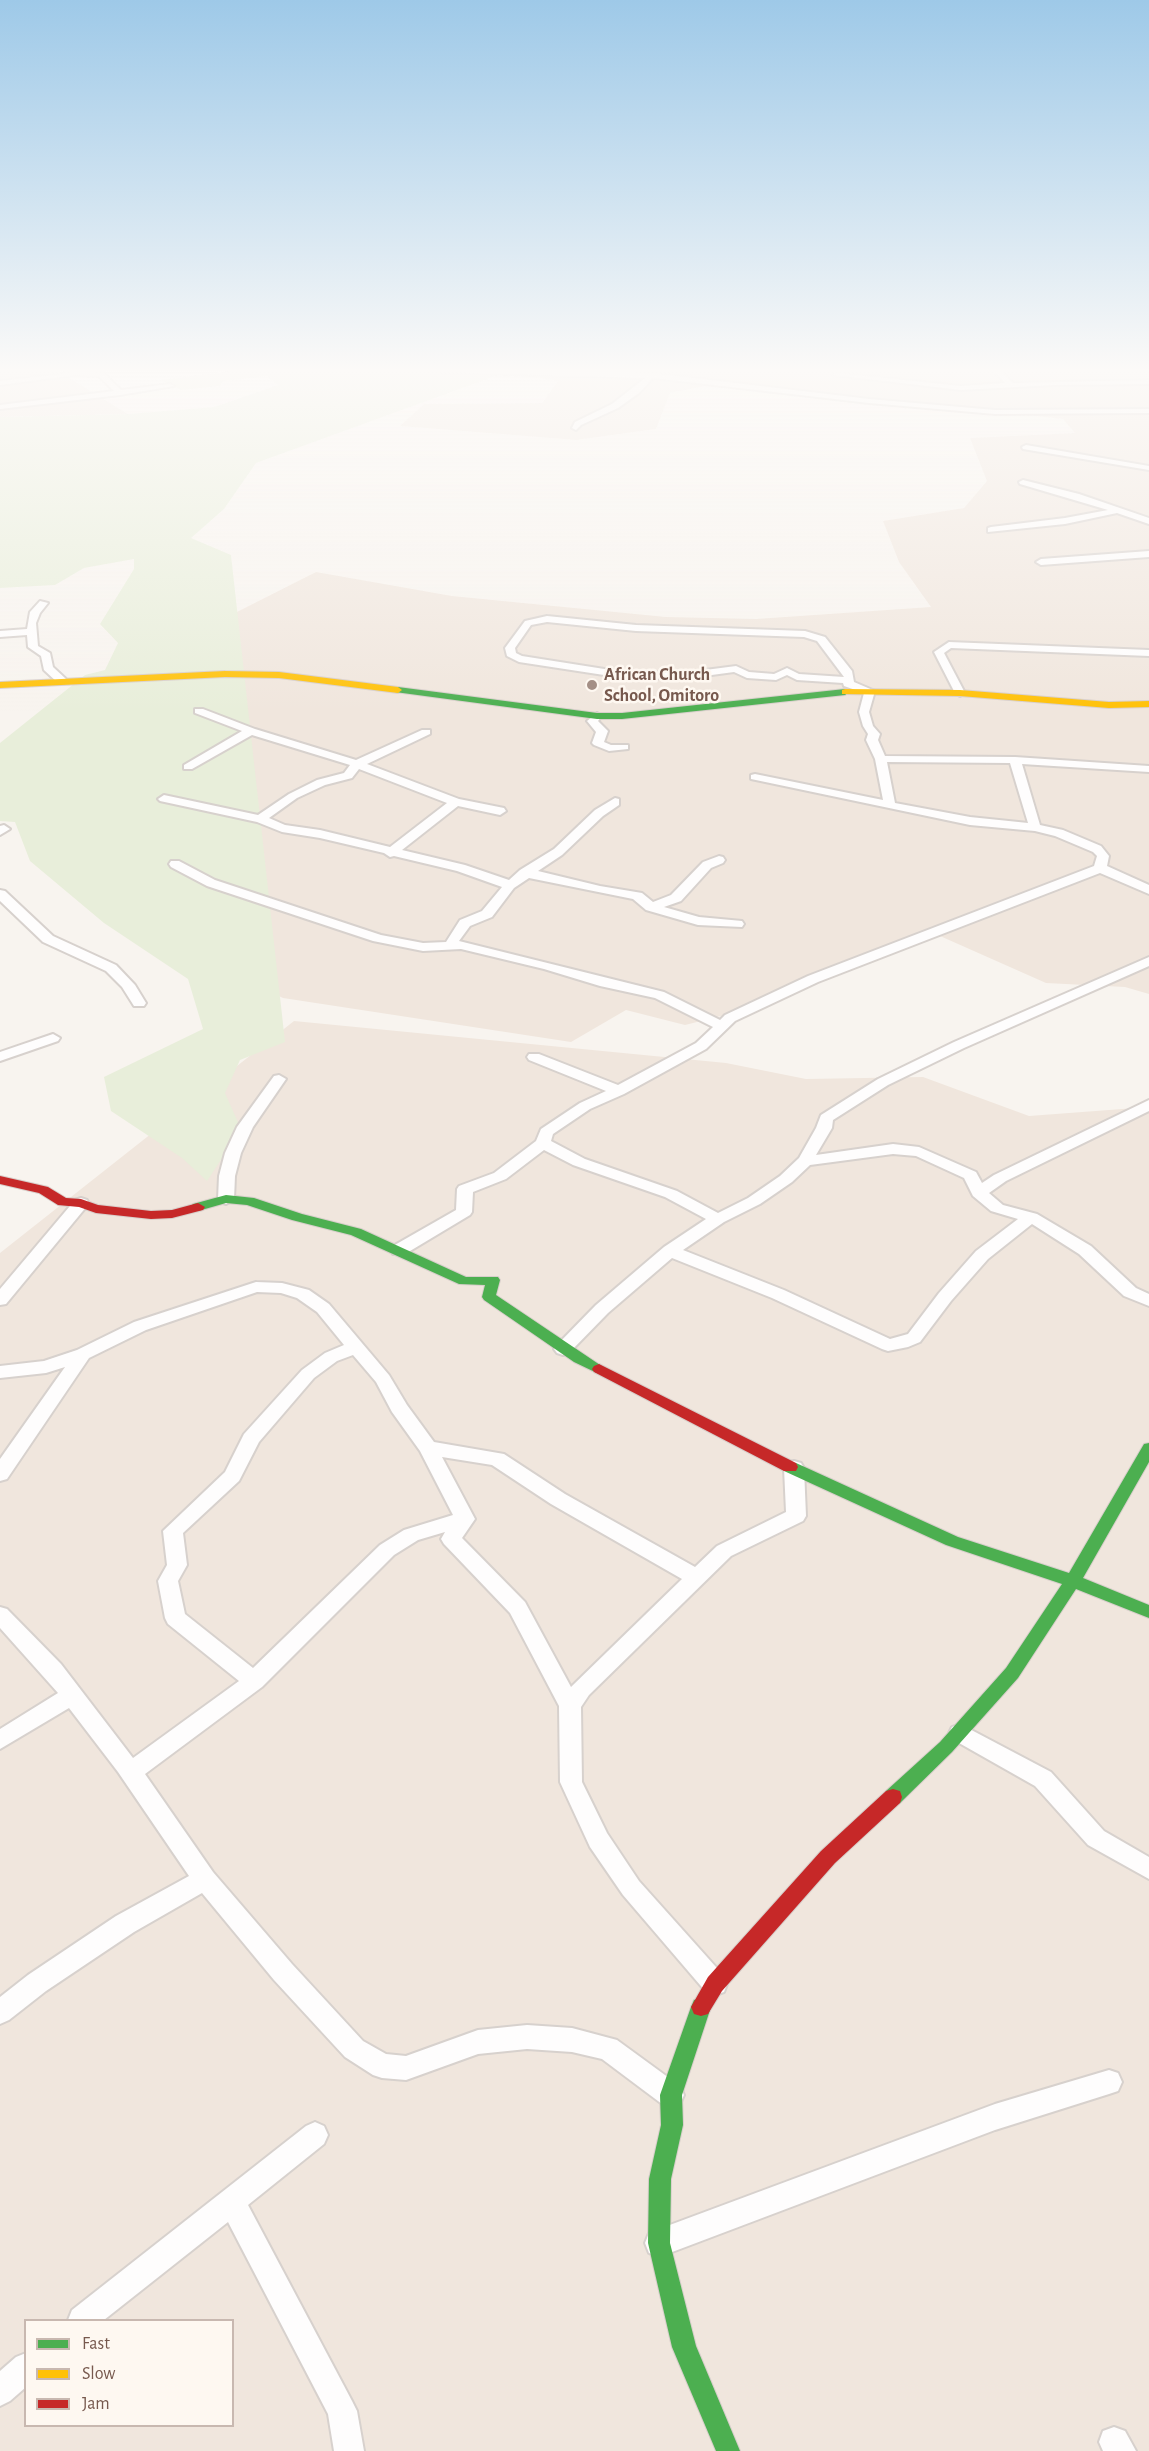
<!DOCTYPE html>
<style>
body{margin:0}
#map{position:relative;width:1149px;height:2451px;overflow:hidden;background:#f8f4ef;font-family:"Alegreya Sans",sans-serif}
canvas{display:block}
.legend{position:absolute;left:24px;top:2319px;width:210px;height:108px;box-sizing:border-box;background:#fef8f1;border:2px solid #c8b8b0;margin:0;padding:8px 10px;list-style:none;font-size:18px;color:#77594e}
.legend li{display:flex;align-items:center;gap:12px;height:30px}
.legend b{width:30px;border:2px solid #c8b8b0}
</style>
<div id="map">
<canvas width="1149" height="2451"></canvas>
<ul class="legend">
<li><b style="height:8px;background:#4caf50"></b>Fast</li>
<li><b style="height:8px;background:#ffc107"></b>Slow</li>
<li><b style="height:8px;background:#c62828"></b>Jam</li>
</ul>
</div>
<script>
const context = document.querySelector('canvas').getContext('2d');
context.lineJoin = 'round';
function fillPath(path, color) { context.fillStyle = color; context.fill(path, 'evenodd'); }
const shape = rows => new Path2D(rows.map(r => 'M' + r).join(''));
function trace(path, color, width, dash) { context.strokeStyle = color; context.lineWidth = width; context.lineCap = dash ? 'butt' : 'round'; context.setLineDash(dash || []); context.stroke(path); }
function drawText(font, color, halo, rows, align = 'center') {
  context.font = font + ' "Alegreya Sans",sans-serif'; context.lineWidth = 5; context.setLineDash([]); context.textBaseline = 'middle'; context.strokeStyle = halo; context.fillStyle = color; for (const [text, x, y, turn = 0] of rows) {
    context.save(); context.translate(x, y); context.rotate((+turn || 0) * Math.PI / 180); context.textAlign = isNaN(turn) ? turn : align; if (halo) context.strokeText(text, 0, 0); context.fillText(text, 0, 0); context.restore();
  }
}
const residential = shape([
 [0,370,56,370,128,414,0,417],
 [494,370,1149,370,1149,994,1125,987,1046,983,940,936,749,1009,685,1025,626,1010,571,1042,283,998,244,980,225,618,316,572,452,596,666,617,756,619,931,607,899,562,883,521,964,508,987,481,970,438,1075,433,1063,419,907,402,838,397,720,383,670,393,656,429,576,440,400,426,424,404,542,403,558,381],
 [294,1021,726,1063,806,1079,923,1077,1029,1116,1149,1107,1149,2451,0,2451,0,1253],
 [26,2320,232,2320,232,2426,26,2426]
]);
const green = shape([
 [240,370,512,370,256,463,224,509,191,538,231,555,285,1042,240,1060,225,1093,241,1129,207,1181,182,1158,111,1111,104,1077,203,1029,188,979,104,923,30,861,15,822,0,821,0,743,85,675,105,670,118,643,100,624,134,569,134,559,84,568,55,585,0,588,0,417,128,414,214,407,278,385,267,376,223,381,220,386,181,390,162,380]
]);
const street = shape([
 [70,370,103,373,121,390,170,384,174,386,120,395,0,409,0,405,114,391,99,376,75,375,0,385,0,381,63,374,71,372,70,370],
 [437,370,585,370,652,373,869,399,995,410,1149,409,1149,413,995,414,869,403,653,378,639,393,618,408,581,425,576,430,572,428,575,422,612,404,645,378,440,372,437,370],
 [993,370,1000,370,1013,383,1149,380,1149,384,1054,385,961,390,833,375,837,373,961,386,1005,383,993,370],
 [1026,445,1149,466,1149,470,1023,449,1022,447,1026,445],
 [1023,480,1079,494,1149,518,1149,524,1117,513,1065,524,988,532,988,528,991,527,1065,518,1108,510,1020,484,1019,482,1023,480],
 [1149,551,1149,557,1041,565,1036,562,1041,559,1149,551],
 [40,601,48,603,40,613,36,623,38,646,50,653,53,667,66,679,66,683,58,683,44,670,41,656,28,647,27,635,0,637,0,631,27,629,30,612,40,601],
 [547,616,636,625,805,631,825,637,852,671,854,682,875,691,869,712,873,726,880,734,878,740,885,756,1015,757,1149,766,1149,772,1022,764,1040,825,1063,830,1101,846,1109,856,1107,866,1149,885,1149,894,1100,873,818,982,735,1021,706,1049,624,1094,590,1109,553,1134,551,1141,585,1159,677,1191,718,1213,748,1198,780,1176,799,1158,816,1128,821,1115,878,1079,954,1042,1149,957,1149,966,964,1048,888,1085,833,1120,832,1128,816,1155,893,1144,919,1147,976,1172,982,1183,994,1175,1149,1100,1149,1111,1006,1181,989,1193,1003,1205,1037,1214,1091,1246,1136,1288,1149,1294,1149,1306,1124,1296,1079,1254,1032,1224,988,1259,951,1301,920,1342,908,1347,888,1351,882,1349,772,1298,672,1258,608,1313,569,1353,563,1355,557,1353,554,1349,557,1345,596,1305,664,1247,706,1219,665,1197,573,1165,544,1150,506,1179,473,1192,472,1212,470,1215,405,1254,393,1254,391,1250,393,1246,456,1210,457,1189,459,1186,494,1173,536,1141,541,1129,580,1103,606,1091,529,1060,527,1057,529,1054,539,1054,618,1085,696,1043,713,1027,655,998,600,986,544,969,461,949,423,951,373,941,207,886,171,867,169,864,171,861,179,861,215,880,381,935,423,943,446,942,460,920,482,911,502,887,457,871,394,856,390,857,384,853,320,838,282,832,257,822,160,801,158,799,164,795,258,815,289,794,317,780,344,773,350,765,252,735,192,769,184,769,184,765,242,731,195,713,195,709,203,709,255,729,356,760,422,730,430,730,430,734,367,764,459,799,504,808,506,811,500,815,458,806,402,850,465,865,509,880,520,870,554,849,595,810,615,798,619,799,619,805,603,816,562,855,538,871,600,886,642,893,653,902,671,895,703,862,719,856,723,857,725,860,723,863,711,868,681,901,664,907,699,917,742,921,744,924,742,927,698,925,646,910,633,899,529,878,514,888,492,917,470,926,459,941,664,992,720,1020,725,1015,808,976,1094,866,1097,856,1093,852,1055,836,1035,831,970,825,751,779,751,775,755,774,883,800,875,759,866,740,868,734,863,726,859,712,864,693,844,686,843,683,797,680,787,675,776,680,747,678,734,672,682,679,617,677,519,662,507,656,505,648,525,621,547,616],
 [547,622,636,631,804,637,817,641,844,677,799,674,787,668,774,674,749,672,736,666,682,673,617,671,522,656,516,653,515,648,531,625,547,622],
 [887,762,1010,763,1028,823,970,817,895,803,887,762],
 [359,769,447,803,390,847,320,830,285,825,269,818,297,798,325,785,352,778,359,769],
 [893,1154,916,1156,964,1178,973,1196,991,1211,1018,1219,976,1251,939,1293,908,1334,890,1339,784,1290,683,1250,724,1222,760,1204,792,1182,810,1165,893,1154],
 [949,642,1149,650,1149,656,951,648,944,653,965,693,960,696,955,693,934,652,949,642],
 [597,713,602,716,598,721,608,731,604,742,611,745,628,745,628,749,609,751,594,745,592,743,596,732,587,721,597,713],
 [4,825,10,829,0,835,0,826,4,825],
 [0,890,5,891,53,936,116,965,135,985,146,1003,144,1006,134,1006,122,987,106,971,43,942,0,901,0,890],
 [53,1034,60,1038,58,1041,0,1061,0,1052,53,1034],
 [279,1075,286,1079,253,1127,241,1153,235,1176,234,1199,226,1204,220,1202,218,1199,219,1176,225,1153,237,1127,274,1076,279,1075],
 [81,1198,87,1200,89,1203,87,1206,6,1304,0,1305,0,1289,75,1200,81,1198],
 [256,1282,282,1283,309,1290,329,1304,389,1375,407,1405,434,1442,504,1454,565,1494,695,1567,717,1546,786,1512,784,1468,787,1463,794,1461,801,1463,804,1468,806,1516,803,1521,731,1556,589,1695,581,1707,582,1782,607,1833,639,1881,724,1976,727,1984,724,1992,715,1995,706,1992,623,1895,590,1847,560,1782,559,1706,510,1613,444,1544,441,1539,445,1532,418,1540,394,1555,262,1687,145,1774,213,1872,292,1964,363,2041,386,2054,406,2056,478,2030,527,2025,572,2028,617,2040,680,2086,684,2095,680,2104,671,2107,662,2104,602,2059,572,2052,527,2049,478,2054,406,2080,382,2078,373,2075,345,2057,274,1980,202,1893,134,1932,46,1991,9,2020,0,2024,0,1997,28,1975,116,1916,189,1876,118,1772,69,1708,0,1749,0,1729,58,1693,0,1628,0,1607,7,1609,61,1664,133,1758,239,1681,168,1624,165,1618,158,1581,167,1565,163,1531,225,1472,244,1434,302,1370,325,1353,344,1345,317,1312,297,1298,281,1293,257,1292,146,1330,89,1358,7,1479,0,1481,0,1459,65,1367,46,1373,0,1378,0,1366,44,1361,77,1350,134,1322,256,1282],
 [353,1355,376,1382,392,1412,420,1451,453,1515,404,1530,380,1545,253,1668,185,1614,178,1581,187,1565,183,1533,239,1481,259,1442,314,1378,337,1361,353,1355],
 [442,1457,492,1465,551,1504,682,1579,571,1687,525,1602,462,1538,475,1519,442,1457],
 [960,1724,1051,1772,1104,1831,1149,1857,1149,1879,1088,1845,1035,1786,952,1739,949,1733,952,1727,960,1724],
 [1109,2070,1118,2073,1122,2082,1118,2091,1109,2094,995,2130,659,2257,649,2253,645,2243,649,2233,659,2229,995,2104,1109,2070],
 [315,2122,324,2126,328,2135,324,2144,248,2205,352,2401,357,2411,364,2451,334,2451,328,2414,228,2222,104,2320,68,2320,72,2310,306,2126,315,2122],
 [26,2353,26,2387,10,2401,0,2406,0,2371,16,2357,26,2353],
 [1114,2427,1125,2431,1136,2451,1103,2451,1099,2442,1103,2431,1114,2427]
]);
const fast = shape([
 [398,687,597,713,622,713,845,689,849,692,845,695,622,719,597,719,395,692,395,688,398,687],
 [226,1195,254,1198,302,1214,361,1229,466,1277,498,1277,500,1280,496,1295,606,1369,604,1372,599,1374,574,1362,484,1300,482,1297,485,1285,459,1284,351,1235,292,1220,247,1205,226,1203,198,1211,191,1207,193,1204,226,1195],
 [1149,1443,1149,1462,1083,1578,1149,1605,1149,1618,1076,1589,1018,1678,952,1752,900,1803,893,1805,886,1803,884,1797,886,1791,940,1742,1006,1668,1062,1584,946,1545,784,1471,782,1467,784,1463,796,1463,958,1537,1069,1573,1144,1444,1149,1443],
 [701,1998,708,2000,711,2007,682,2095,683,2125,671,2179,670,2243,696,2346,740,2451,716,2451,672,2347,648,2243,649,2179,661,2125,660,2095,691,2007,694,2000,701,1998]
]);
const slow = shape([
 [225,671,279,672,398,687,402,690,398,693,279,678,225,677,0,688,0,682,225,671],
 [845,689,960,690,1109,702,1149,701,1149,707,1109,708,960,696,842,694,842,690,845,689]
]);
const jam = shape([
 [0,1176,48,1187,66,1198,81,1199,98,1205,151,1211,172,1210,198,1203,205,1207,203,1210,172,1218,151,1219,96,1213,79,1207,58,1205,39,1193,0,1184,0,1176],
 [599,1364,796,1463,798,1467,796,1471,784,1471,594,1372,592,1369,594,1366,599,1364],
 [893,1789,900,1791,902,1797,900,1803,835,1863,722,1991,708,2014,701,2016,694,2014,691,2007,708,1977,821,1851,886,1791,893,1789]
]);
const markers = [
 [592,685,6,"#a48f86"]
];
const farPoinames = [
 ["African Church",604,675],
 ["School, Omitoro",604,696]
];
fillPath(residential, '#f0e6dd');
fillPath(green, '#e8eeda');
trace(street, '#d7d1cd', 4);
trace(fast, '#d8cfcb', 2);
trace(slow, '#d8cfcb', 2);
trace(jam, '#d8cfcb', 2);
fillPath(street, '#fefdfd');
fillPath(fast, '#4caf50');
fillPath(slow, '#ffc107');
fillPath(jam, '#c62828');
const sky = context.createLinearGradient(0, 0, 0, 713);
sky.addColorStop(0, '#9ec9e8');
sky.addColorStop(0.52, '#fcfaf8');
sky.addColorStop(1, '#fcfaf800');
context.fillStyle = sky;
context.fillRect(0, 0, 1149, 713);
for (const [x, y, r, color] of markers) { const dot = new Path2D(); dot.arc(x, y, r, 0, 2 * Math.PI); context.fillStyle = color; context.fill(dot); trace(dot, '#fef8f1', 2); }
drawText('bold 18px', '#77594e', '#fef8f1', farPoinames, 'left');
</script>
